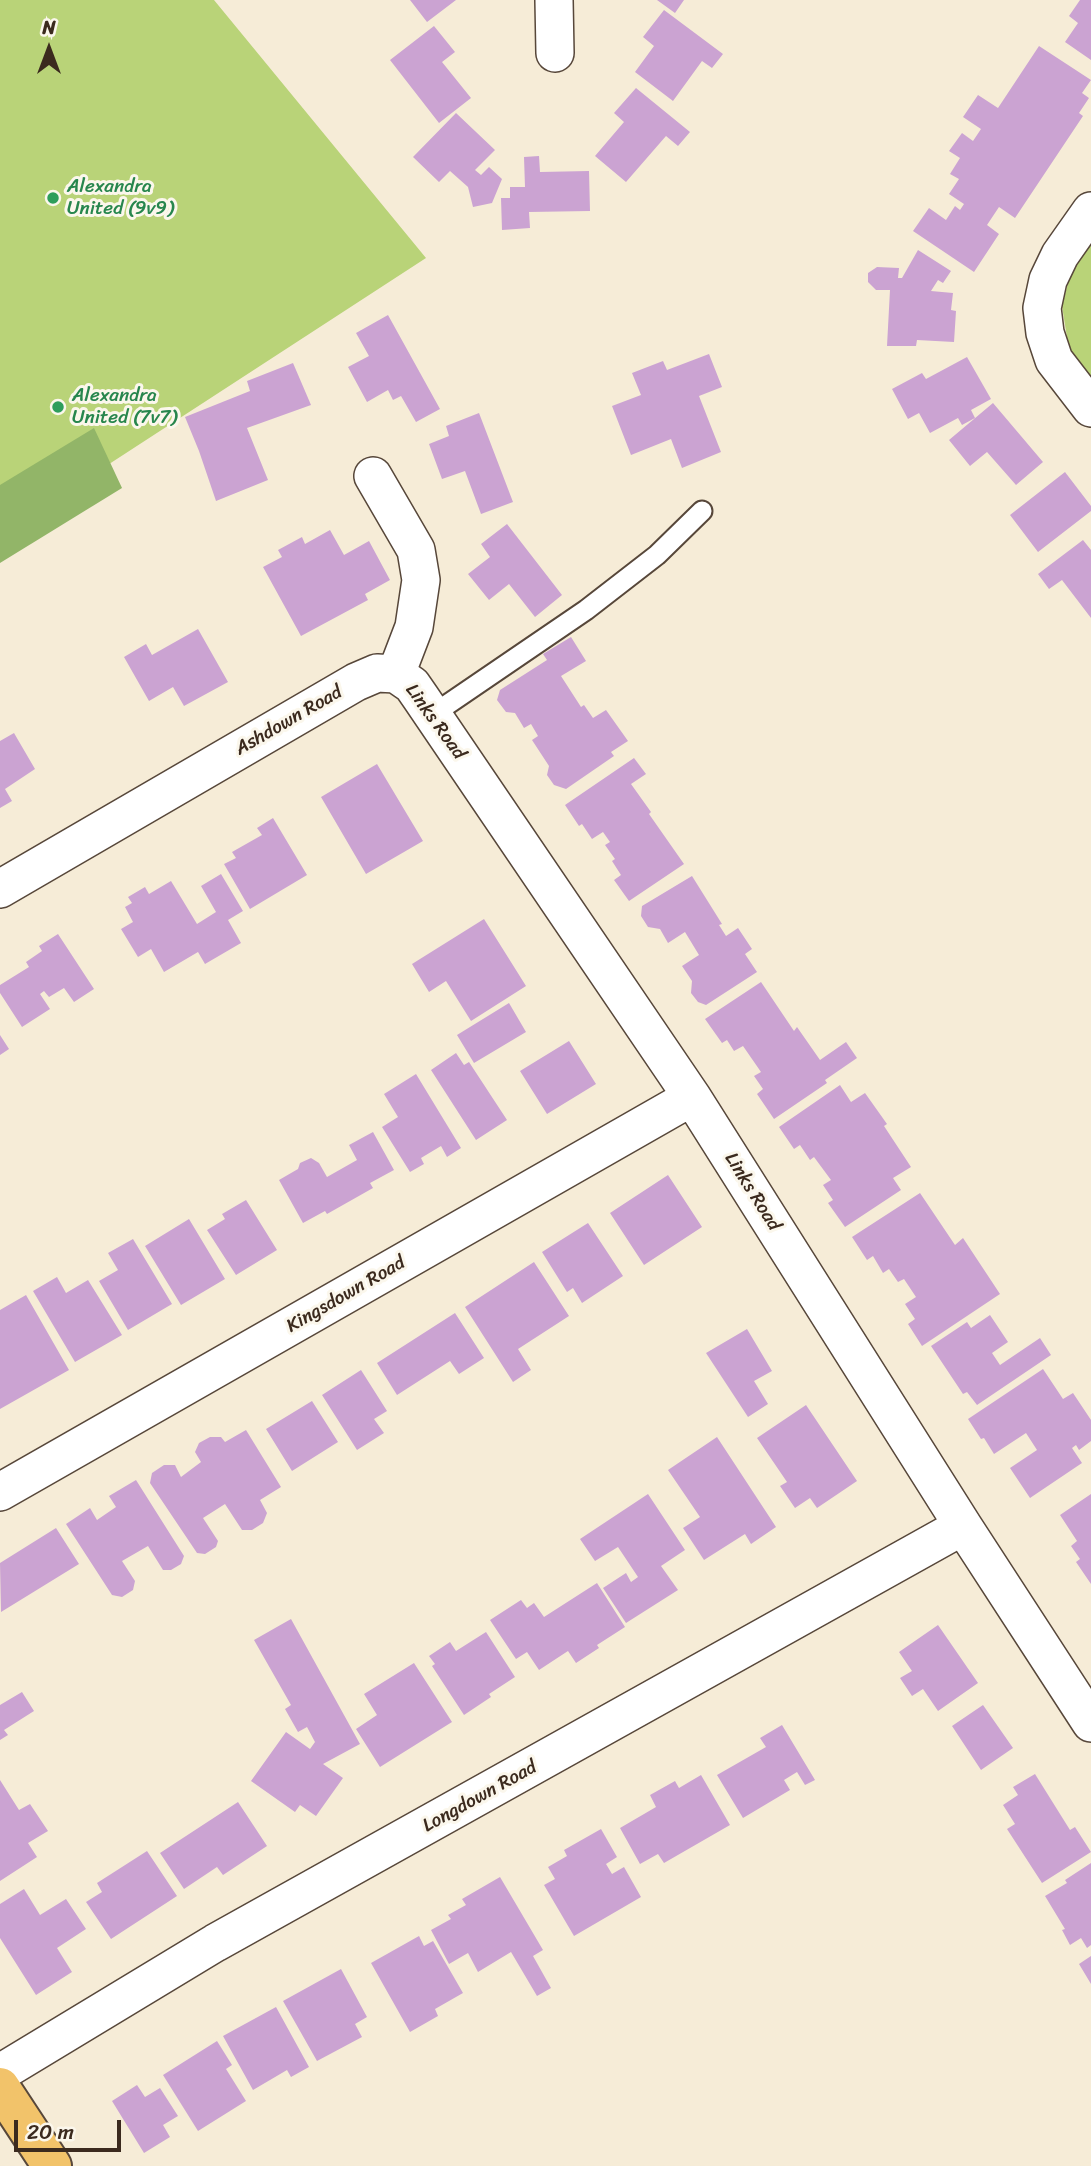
<!DOCTYPE html>
<style>
body{margin:0}
#map{position:relative;width:1091px;height:2166px;overflow:hidden;background:#f6ecd7;font-family:Sriracha,sans-serif}
canvas{display:block}
.north{position:absolute;left:14px;top:14px;width:70px;height:70px;-webkit-text-stroke:5px #fbf7ec;paint-order:stroke;rotate:0deg;font-size:19px;font-weight:700;line-height:28px;text-align:center;color:#3b2a1e}
.north::after{content:'';display:block;margin:auto;width:24px;height:32px;background:#3b2a1e;clip-path:polygon(50% 0,100% 100%,50% 72%,0 100%)}
.scale{position:absolute;left:14px;top:2120px;width:107px;height:32px;box-sizing:border-box;border:4px solid #3b2a1e;border-top:0;padding-left:9px;font-size:21px;line-height:24px;white-space:nowrap;color:#3b2a1e;-webkit-text-stroke:5px #fbf7ec;paint-order:stroke}
</style>
<div id="map">
<canvas width="1091" height="2166"></canvas>
<div class="north">N</div>
<div class="scale">20 m</div>
</div>
<script>
const context = document.querySelector('canvas').getContext('2d');
context.lineJoin = 'round';
function fillPath(path, color) { context.fillStyle = color; context.fill(path, 'evenodd'); }
const shape = rows => new Path2D(rows.map(r => 'M' + r).join(''));
function trace(path, color, width, dash) { context.strokeStyle = color; context.lineWidth = width; context.lineCap = dash ? 'butt' : 'round'; context.setLineDash(dash || []); context.stroke(path); }
function drawText(font, color, halo, rows, align = 'center') {
  context.font = font + ' Sriracha,sans-serif'; context.lineWidth = 6; context.setLineDash([]); context.textBaseline = 'middle'; context.strokeStyle = halo; context.fillStyle = color; for (const [text, x, y, turn = 0] of rows) {
    context.save(); context.translate(x, y); context.rotate((+turn || 0) * Math.PI / 180); context.textAlign = isNaN(turn) ? turn : align; if (halo) context.strokeText(text, 0, 0); context.fillText(text, 0, 0); context.restore();
  }
}
const green = shape([
 [0,0,214,0,426,258,0,535],
 [1091,235,1091,383,1069,350,1062,306,1069,279]
]);
const forest = shape([
 [94,428,122,488,0,563,0,485]
]);
const building = shape([
 [410,0,456,0,427,22],
 [657,0,684,0,675,13],
 [1080,0,1091,0,1091,60,1065,42,1078,23,1069,16],
 [664,10,723,54,712,68,702,61,673,101,635,72,654,46,643,37],
 [434,26,455,52,442,62,471,98,439,123,390,60],
 [1039,46,1091,80,1082,93,1089,98,1079,113,1083,116,1015,218,999,207,987,225,999,234,974,272,913,231,929,208,946,220,955,206,960,210,964,204,949,194,959,179,950,174,960,158,949,151,962,133,973,141,981,129,963,117,978,95,998,108],
 [636,88,690,132,678,146,666,136,626,182,595,156,624,122,614,113],
 [456,113,495,150,475,170,481,175,489,167,502,179,492,203,473,207,468,187,450,171,439,182,413,157],
 [539,156,540,172,589,171,590,211,529,212,530,228,502,230,501,198,510,198,510,187,525,187,524,157],
 [918,250,951,271,943,283,938,280,931,291,953,293,951,310,956,311,954,342,917,340,916,346,887,346,890,290,876,290,868,282,868,273,877,267,899,268,898,278,902,278],
 [388,315,440,409,416,422,401,396,393,400,388,390,367,402,348,367,369,356,356,333],
 [709,354,722,387,699,396,721,452,682,468,671,439,631,455,612,406,641,395,632,373,663,361,667,370],
 [967,357,991,399,971,410,975,418,962,425,958,418,930,433,919,413,908,419,892,389,922,373,926,379],
 [293,363,311,405,247,428,268,480,216,501,199,451,185,417,250,391,247,381],
 [993,403,1043,462,1016,485,987,452,970,466,949,440],
 [479,413,513,502,481,514,465,471,442,479,429,444,449,436,446,426],
 [1065,472,1091,506,1091,511,1038,552,1010,515],
 [507,524,562,595,535,617,509,584,489,600,468,574,490,557,481,544],
 [330,530,344,555,369,541,390,580,365,594,368,600,301,636,263,567,282,557,278,550,302,537,305,544],
 [1083,540,1091,550,1091,618,1062,580,1049,589,1038,574],
 [198,629,228,682,184,706,173,687,149,701,124,657,146,644,152,655],
 [571,637,586,661,561,676,581,707,584,705,593,718,606,710,628,741,611,752,614,756,566,789,554,785,547,775,549,766,532,740,538,736,531,724,524,728,515,713,506,712,497,700,500,690,547,660,543,654],
 [14,733,35,769,5,789,12,801,0,808,0,741],
 [634,758,646,774,631,784,651,812,649,814,684,864,629,901,614,880,621,875,612,861,615,859,605,845,610,842,603,832,592,839,582,824,579,826,565,805],
 [377,764,423,841,366,874,321,797],
 [273,818,307,875,250,909,224,864,236,858,232,852,262,835,257,828],
 [221,874,243,911,228,920,241,943,205,964,198,952,164,972,151,949,138,957,121,929,133,922,125,907,132,903,128,897,145,887,149,894,171,881,197,924,216,912,201,886],
 [692,876,722,924,719,925,726,936,738,928,752,949,745,954,757,972,706,1005,698,1002,691,993,692,981,682,966,699,955,685,932,668,943,660,929,648,927,641,916,642,906],
 [484,919,526,986,471,1021,446,981,429,992,412,964],
 [58,934,94,989,74,1002,64,988,49,997,44,991,40,994,50,1009,22,1027,0,993,0,985,29,967,26,962,42,951,39,946],
 [761,982,794,1031,797,1027,820,1060,846,1042,857,1058,825,1080,827,1083,774,1119,757,1094,763,1089,754,1076,761,1072,743,1046,734,1051,727,1040,722,1043,705,1019],
 [509,1003,526,1032,474,1063,457,1035],
 [0,1035,9,1049,0,1055],
 [569,1041,596,1084,547,1114,520,1071],
 [456,1053,464,1065,469,1062,507,1120,476,1140,431,1070],
 [416,1074,461,1148,447,1157,441,1146,421,1158,424,1164,410,1172,382,1127,398,1117,384,1094],
 [840,1085,851,1102,865,1093,887,1124,884,1126,911,1167,893,1178,901,1190,845,1227,828,1203,833,1200,823,1185,831,1180,814,1157,810,1160,800,1145,794,1149,779,1127],
 [373,1132,394,1170,370,1183,373,1188,327,1214,325,1211,303,1223,279,1180,298,1169,300,1163,311,1158,319,1163,327,1177,357,1160,349,1145],
 [668,1175,702,1227,644,1265,610,1213],
 [920,1193,955,1245,963,1238,1000,1294,922,1346,908,1324,915,1319,905,1304,916,1297,904,1279,898,1282,889,1269,883,1273,873,1256,867,1260,852,1237],
 [246,1200,277,1250,236,1275,207,1230,225,1219,222,1214],
 [189,1219,225,1279,181,1305,145,1246],
 [588,1223,623,1276,582,1303,573,1288,567,1292,542,1252],
 [133,1239,172,1304,128,1330,99,1281,118,1270,108,1253],
 [534,1262,569,1316,518,1349,531,1370,513,1382,465,1307],
 [57,1277,66,1293,88,1280,122,1335,75,1362,33,1291],
 [26,1295,69,1370,0,1409,0,1310],
 [455,1313,484,1358,459,1374,450,1361,397,1395,377,1363],
 [990,1315,1008,1342,992,1353,1000,1365,1040,1338,1051,1355,977,1405,967,1392,963,1394,931,1346,967,1322,971,1328],
 [747,1329,772,1371,754,1381,768,1404,748,1417,706,1353],
 [1043,1369,1063,1399,1073,1393,1091,1420,1091,1441,1079,1450,1076,1445,1072,1448,1082,1463,1030,1498,1010,1468,1037,1450,1026,1433,994,1454,984,1438,981,1439,968,1419],
 [361,1370,387,1411,374,1419,384,1433,357,1450,322,1395],
 [312,1401,338,1442,292,1471,266,1429],
 [806,1405,857,1481,817,1508,810,1498,795,1508,780,1486,787,1482,757,1438],
 [246,1430,281,1487,260,1500,267,1513,263,1523,252,1530,242,1530,225,1504,203,1518,218,1541,216,1547,205,1554,197,1553,150,1483,152,1473,164,1465,175,1465,181,1477,201,1462,195,1452,199,1443,210,1437,221,1437,225,1442],
 [717,1437,776,1527,751,1544,745,1534,704,1560,683,1528,700,1517,668,1470],
 [136,1480,184,1556,181,1564,171,1570,163,1570,148,1546,122,1561,135,1581,133,1590,122,1597,112,1595,66,1524,90,1508,97,1520,116,1507,109,1496],
 [648,1494,685,1550,661,1566,678,1590,626,1623,603,1588,626,1573,631,1582,638,1577,618,1547,595,1561,580,1539],
 [1091,1494,1091,1584,1076,1562,1080,1559,1071,1546,1077,1541,1060,1515],
 [56,1528,79,1564,1,1612,0,1563],
 [597,1583,625,1627,597,1645,599,1648,576,1663,568,1651,539,1670,527,1652,516,1659,490,1620,521,1600,527,1608,534,1603,544,1617],
 [291,1619,360,1744,323,1764,343,1778,316,1816,300,1805,295,1812,251,1781,286,1732,310,1749,315,1742,307,1727,298,1732,285,1709,291,1705,254,1640],
 [938,1625,978,1683,938,1711,923,1689,912,1696,900,1678,912,1671,899,1652],
 [486,1632,515,1677,489,1694,491,1697,464,1715,432,1666,435,1664,429,1656,450,1642,456,1651],
 [414,1663,452,1722,380,1767,356,1729,377,1715,364,1694],
 [22,1692,34,1711,4,1730,8,1735,0,1740,0,1705],
 [983,1705,1013,1748,981,1770,952,1726],
 [782,1725,815,1780,805,1785,797,1772,784,1780,790,1790,743,1818,717,1775,766,1747,760,1738],
 [1035,1774,1070,1830,1075,1827,1091,1852,1042,1883,1007,1829,1015,1824,1003,1805,1018,1795,1013,1787],
 [701,1775,730,1825,664,1863,658,1854,640,1864,620,1828,656,1807,650,1795,675,1781,679,1788],
 [0,1780,19,1810,30,1804,48,1831,28,1843,37,1857,0,1881],
 [238,1802,267,1846,223,1875,217,1867,184,1889,160,1853],
 [601,1829,617,1857,606,1864,612,1874,624,1867,641,1897,574,1936,544,1885,555,1879,548,1867,567,1856,564,1850],
 [147,1851,177,1896,111,1939,86,1902,102,1892,97,1883],
 [1091,1863,1091,1945,1087,1948,1081,1938,1070,1945,1062,1930,1065,1929,1045,1896,1067,1883,1065,1880],
 [500,1877,543,1950,533,1956,551,1988,537,1996,511,1952,478,1972,468,1953,449,1964,431,1930,451,1919,448,1915,466,1905,462,1899],
 [24,1889,40,1915,66,1899,86,1929,57,1948,72,1972,36,1995,0,1938,0,1904],
 [419,1936,424,1946,433,1941,463,1993,435,2009,438,2016,410,2032,371,1963],
 [1091,1956,1091,1984,1079,1964],
 [341,1969,367,2017,355,2024,362,2037,317,2061,283,2001],
 [276,2007,309,2067,291,2077,287,2070,253,2090,223,2036],
 [217,2041,232,2065,226,2069,246,2101,198,2131,163,2075],
 [137,2085,145,2097,160,2088,178,2116,163,2125,170,2137,144,2153,112,2101]
]);
const service = shape([
 [432,715,586,610,657,555,702,511]
]);
const minor = shape([
 [554,0,555,53],
 [1091,211,1060,255,1048,280,1042,308,1045,333,1054,360,1091,408],
 [373,476,416,550,421,580,414,627,396,674],
 [396,674,412,685,421,698,692,1097,963,1526,1091,1723],
 [0,889,356,682,377,673,396,674],
 [0,1492,692,1097],
 [0,2073,215,1943,963,1526]
]);
const primary = shape([
 [0,2087,52,2166]
]);
const markers = [
 [53,198,7,"#2e9e5b"],
 [58,407,7,"#2e9e5b"]
];
const leisureNames = [
 ["Alexandra",67,187],
 ["United (9v9)",67,209],
 ["Alexandra",72,396],
 ["United (7v7)",72,418]
];
const streetNames = [
 ["Ashdown Road",289,721,-30],
 ["Links Road",435,722,54],
 ["Links Road",752,1192,58],
 ["Kingsdown Road",346,1295,-30],
 ["Longdown Road",480,1797,-29]
];
fillPath(green, '#b9d378');
fillPath(forest, '#92b568');
fillPath(building, '#cba3d2');
trace(service, '#57473a', 23);
trace(minor, '#57473a', 40);
trace(primary, '#57473a', 42);
trace(service, '#fff', 19);
trace(minor, '#fff', 37);
trace(primary, '#f2c36a', 38);
for (const [x, y, r, color] of markers) { const dot = new Path2D(); dot.arc(x, y, r, 0, 2 * Math.PI); context.fillStyle = color; context.fill(dot); trace(dot, '#fbf7ec', 2.5); }
drawText('19px', '#27864d', '#fbf7ec', leisureNames, 'left');
drawText('19px', '#3b2a1e', '#fbf7ec', streetNames);
</script>
